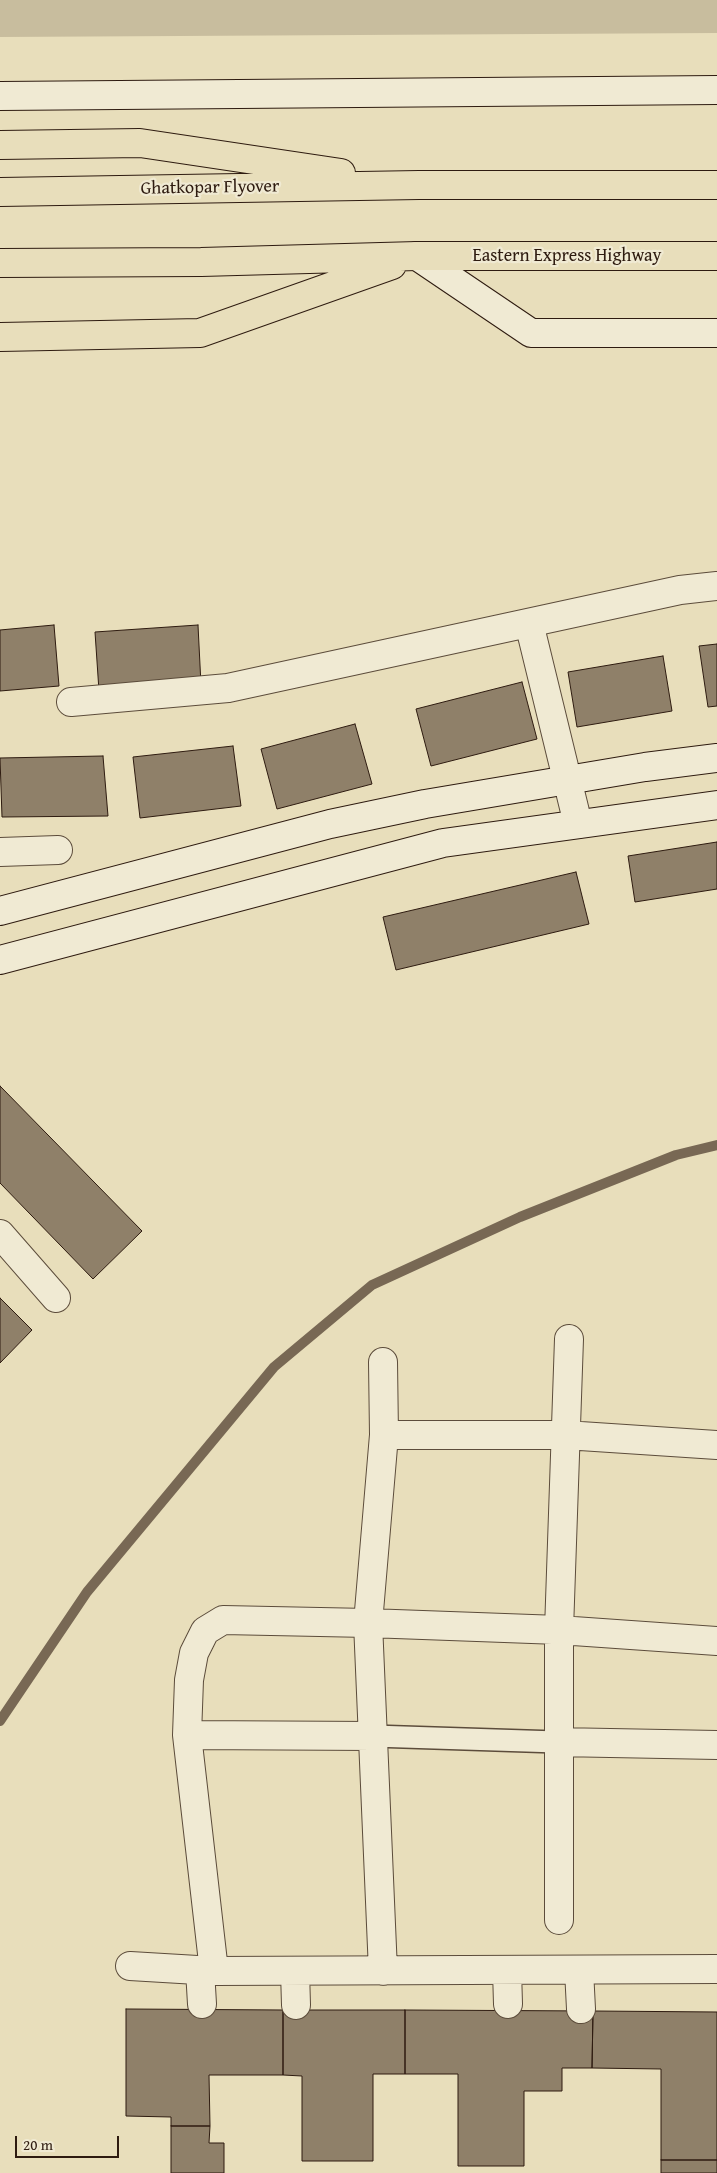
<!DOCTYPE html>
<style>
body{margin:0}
#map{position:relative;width:717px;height:2173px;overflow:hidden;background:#e8debb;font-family:"Gentium Book Plus",serif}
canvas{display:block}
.scale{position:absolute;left:15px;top:2136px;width:104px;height:22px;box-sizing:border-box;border:2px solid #2e1b10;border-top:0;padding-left:6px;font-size:15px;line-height:18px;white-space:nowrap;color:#2e1b10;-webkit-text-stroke:4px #f0ead3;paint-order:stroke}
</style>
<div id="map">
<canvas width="717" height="2173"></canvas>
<div class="scale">20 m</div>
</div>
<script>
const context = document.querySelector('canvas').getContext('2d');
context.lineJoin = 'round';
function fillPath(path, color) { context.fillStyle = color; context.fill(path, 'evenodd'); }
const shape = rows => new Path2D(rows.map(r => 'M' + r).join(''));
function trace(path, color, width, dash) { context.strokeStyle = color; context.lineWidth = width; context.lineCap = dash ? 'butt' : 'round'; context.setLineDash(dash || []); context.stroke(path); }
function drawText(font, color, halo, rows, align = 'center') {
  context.font = font + ' "Gentium Book Plus",serif'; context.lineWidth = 4.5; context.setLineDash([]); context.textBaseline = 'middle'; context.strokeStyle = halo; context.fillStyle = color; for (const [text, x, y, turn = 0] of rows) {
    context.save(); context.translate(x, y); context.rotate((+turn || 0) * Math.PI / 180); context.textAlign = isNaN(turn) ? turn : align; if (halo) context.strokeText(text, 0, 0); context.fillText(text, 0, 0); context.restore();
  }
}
const green = shape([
 [0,0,717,0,717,33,0,37]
]);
const stream = shape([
 [0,1721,87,1592,274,1367,372,1285,520,1217,676,1155,717,1145]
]);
const building = shape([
 [54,625,59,686,0,691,0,630,54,625],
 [198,625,201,685,99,691,95,632,198,625],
 [717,644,717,706,708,707,699,646,717,644],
 [663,656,672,711,577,727,568,672,663,656],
 [522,682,537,739,431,766,416,709,522,682],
 [355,724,372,784,277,809,261,749,355,724],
 [233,746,241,806,140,818,133,757,233,746],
 [103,756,108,816,2,817,0,758,103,756],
 [717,842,717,889,635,902,628,856,717,842],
 [576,872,589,924,396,970,383,917,576,872],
 [0,1086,142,1231,93,1279,0,1183,0,1086],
 [0,1298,32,1330,0,1363,0,1298],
 [126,2009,283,2010,283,2075,209,2075,210,2126,171,2126,171,2117,126,2116,126,2009],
 [283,2010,405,2010,405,2074,373,2074,373,2161,302,2161,302,2076,283,2075,283,2010],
 [405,2010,593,2011,592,2068,562,2068,562,2091,524,2091,524,2166,458,2166,458,2074,405,2074,405,2010],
 [593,2011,717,2012,717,2160,661,2160,661,2069,592,2068,593,2011],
 [171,2126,210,2126,209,2143,224,2143,224,2173,171,2173,171,2126],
 [661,2160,717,2160,717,2173,661,2173,661,2160]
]);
const lane = shape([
 [373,1736,557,1742]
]);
const street = shape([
 [529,623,578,824],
 [71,702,228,688,680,590,717,586],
 [0,852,58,850],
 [0,1234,56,1298],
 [383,1362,384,1435],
 [187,1735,373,1736],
 [557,1742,717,1745],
 [559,1920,559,1630,569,1339],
 [130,1966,214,1971,717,1969],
 [200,1970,202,2004],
 [507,1970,508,2004],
 [579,1970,581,2009],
 [214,1971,187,1735,189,1680,194,1653,205,1631,223,1620,368,1623,559,1630,717,1641],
 [295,1971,296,2005],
 [383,1971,368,1623,384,1435,565,1435,717,1445]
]);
const secondary = shape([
 [0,96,717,90],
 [417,256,531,333,717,333],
 [0,911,330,824,425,804,645,767,717,758],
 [0,960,443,843,717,805]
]);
const highway = shape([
 [0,145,140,143,341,173],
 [0,192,419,185,717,185],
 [0,263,201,262,417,256,717,256],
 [0,337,200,333,392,265]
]);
const streetNames = [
 ["Ghatkopar Flyover",210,188,-1],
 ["Eastern Express Highway",567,256]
];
fillPath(green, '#c8bd9e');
trace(stream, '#786854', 10);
fillPath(building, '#8f8069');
trace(building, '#2e1b10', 1);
trace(lane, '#5c4c3b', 24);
trace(street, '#5c4c3b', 30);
trace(secondary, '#2e1b10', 30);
trace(highway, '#2e1b10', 30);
trace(lane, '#f0ead3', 21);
trace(street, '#f0ead3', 28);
trace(secondary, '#f0ead3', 28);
trace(highway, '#e8debb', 28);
drawText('18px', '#2e1b10', '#f0ead3', streetNames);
</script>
